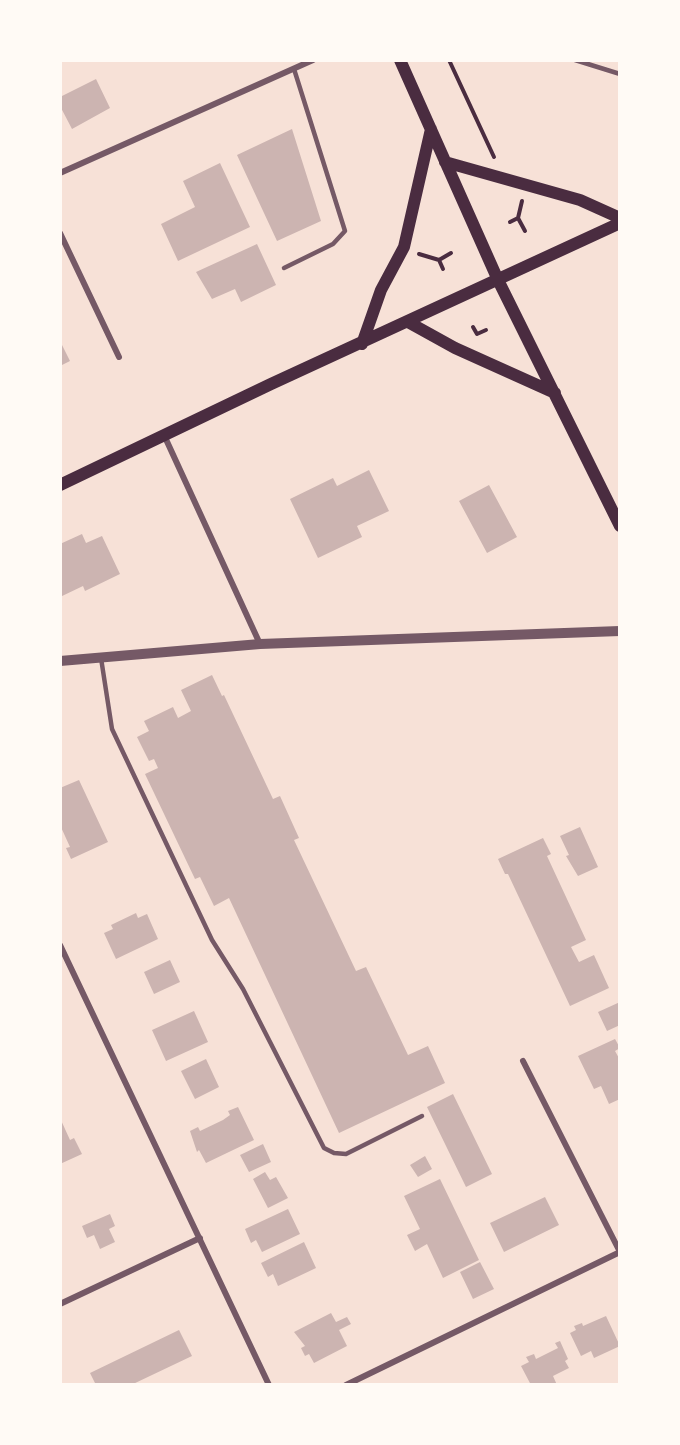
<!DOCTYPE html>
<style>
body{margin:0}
#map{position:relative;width:680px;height:1445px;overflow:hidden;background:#f7e1d7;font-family:"Open Sans",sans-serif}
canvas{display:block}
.frame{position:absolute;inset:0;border:62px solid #fffaf5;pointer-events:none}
</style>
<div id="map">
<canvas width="680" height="1445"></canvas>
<div class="frame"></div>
</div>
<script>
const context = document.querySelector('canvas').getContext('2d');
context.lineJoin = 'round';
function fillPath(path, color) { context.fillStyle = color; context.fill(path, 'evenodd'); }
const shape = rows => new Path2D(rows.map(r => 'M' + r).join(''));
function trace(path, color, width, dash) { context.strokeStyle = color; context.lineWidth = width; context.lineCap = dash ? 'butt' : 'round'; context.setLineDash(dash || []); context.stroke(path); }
const building = shape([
 [96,79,110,108,72,129,60,106,60,97],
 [292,129,321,221,277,241,237,155],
 [220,163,250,227,178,261,161,224,195,207,183,181],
 [257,244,276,285,241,302,235,289,212,299,196,272],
 [60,341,70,361,60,366],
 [369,470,389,511,357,526,362,537,318,558,290,499,333,478,337,486],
 [489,485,517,537,487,553,459,501],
 [82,534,86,543,102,536,120,574,85,591,83,586,60,597,60,544],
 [212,675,222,696,224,695,273,799,280,796,299,838,294,840,356,971,366,967,408,1055,428,1046,445,1083,339,1133,229,898,214,906,200,877,195,879,145,774,158,768,154,759,149,761,137,737,149,731,144,721,173,707,178,718,191,711,181,690],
 [79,780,108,842,71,859,66,848,70,847,60,825,60,788],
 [580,827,598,867,578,876,566,856,569,855,560,836],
 [543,838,551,854,547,856,586,940,571,947,579,962,594,955,609,988,570,1006,508,874,505,874,498,859],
 [136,913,138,918,147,914,158,939,116,959,104,933,113,929,111,925],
 [170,960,180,982,154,994,144,972],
 [620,1002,620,1025,607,1031,598,1012],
 [194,1011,208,1042,166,1061,152,1030],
 [615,1039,620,1048,615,1051,620,1060,620,1099,609,1104,601,1086,594,1089,578,1056],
 [206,1059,219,1087,195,1099,181,1071],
 [453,1094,492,1174,466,1187,427,1107],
 [238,1107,254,1140,206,1163,199,1150,197,1152,190,1131,198,1127,200,1131,223,1120,230,1115,228,1111],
 [60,1118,70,1140,74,1138,82,1154,60,1164],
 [263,1144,271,1162,249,1172,240,1155],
 [425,1156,432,1169,418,1177,410,1165],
 [265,1172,270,1180,276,1177,288,1198,268,1208,253,1179],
 [440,1179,479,1260,443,1278,427,1244,415,1251,407,1235,420,1229,404,1196],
 [545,1197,559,1225,504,1252,490,1223],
 [288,1209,300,1234,262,1252,256,1240,251,1243,245,1229],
 [110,1214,115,1226,109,1229,115,1242,100,1249,94,1235,87,1238,82,1226],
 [304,1242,316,1268,278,1286,273,1274,268,1277,261,1263],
 [480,1262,494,1289,473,1299,460,1272],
 [331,1313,336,1322,347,1317,351,1324,339,1330,347,1346,314,1363,309,1354,305,1356,301,1348,305,1346,294,1332],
 [606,1316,620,1346,594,1358,591,1351,581,1356,570,1333,576,1330,574,1326,582,1323,583,1326],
 [179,1330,192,1356,131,1385,96,1385,90,1373],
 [560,1341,568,1359,565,1361,569,1368,553,1376,557,1385,531,1385,521,1366,529,1362,526,1357,534,1354,536,1359,558,1348,555,1343]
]);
const path = shape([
 [449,60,494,157],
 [518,218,522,201],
 [518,218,525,231],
 [510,222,518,218],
 [419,254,439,260],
 [439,260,451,253],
 [439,260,443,269],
 [473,327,477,334,486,330]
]);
const service = shape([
 [575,60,620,74],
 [284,268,333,244,345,231,294,69],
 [101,658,112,729,212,940,243,989,324,1148,334,1153,346,1154,422,1116]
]);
const minor = shape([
 [60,173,313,60],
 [60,233,119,357],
 [164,435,260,644],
 [60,945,269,1385],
 [523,1061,620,1252],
 [60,1304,200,1238],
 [346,1385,620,1252]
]);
const tertiary = shape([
 [60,661,260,644,620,631]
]);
const secondary = shape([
 [400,60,498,280,620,526],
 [445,162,580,200,620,218],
 [408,322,455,348,555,393],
 [362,344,381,290,404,247,431,129],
 [60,485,271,384,620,223]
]);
fillPath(building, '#ccb4b1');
trace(path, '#4a2c40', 4);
trace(service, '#755966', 4.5);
trace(minor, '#755966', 6);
trace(tertiary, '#755966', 10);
trace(secondary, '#4a2c40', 12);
</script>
